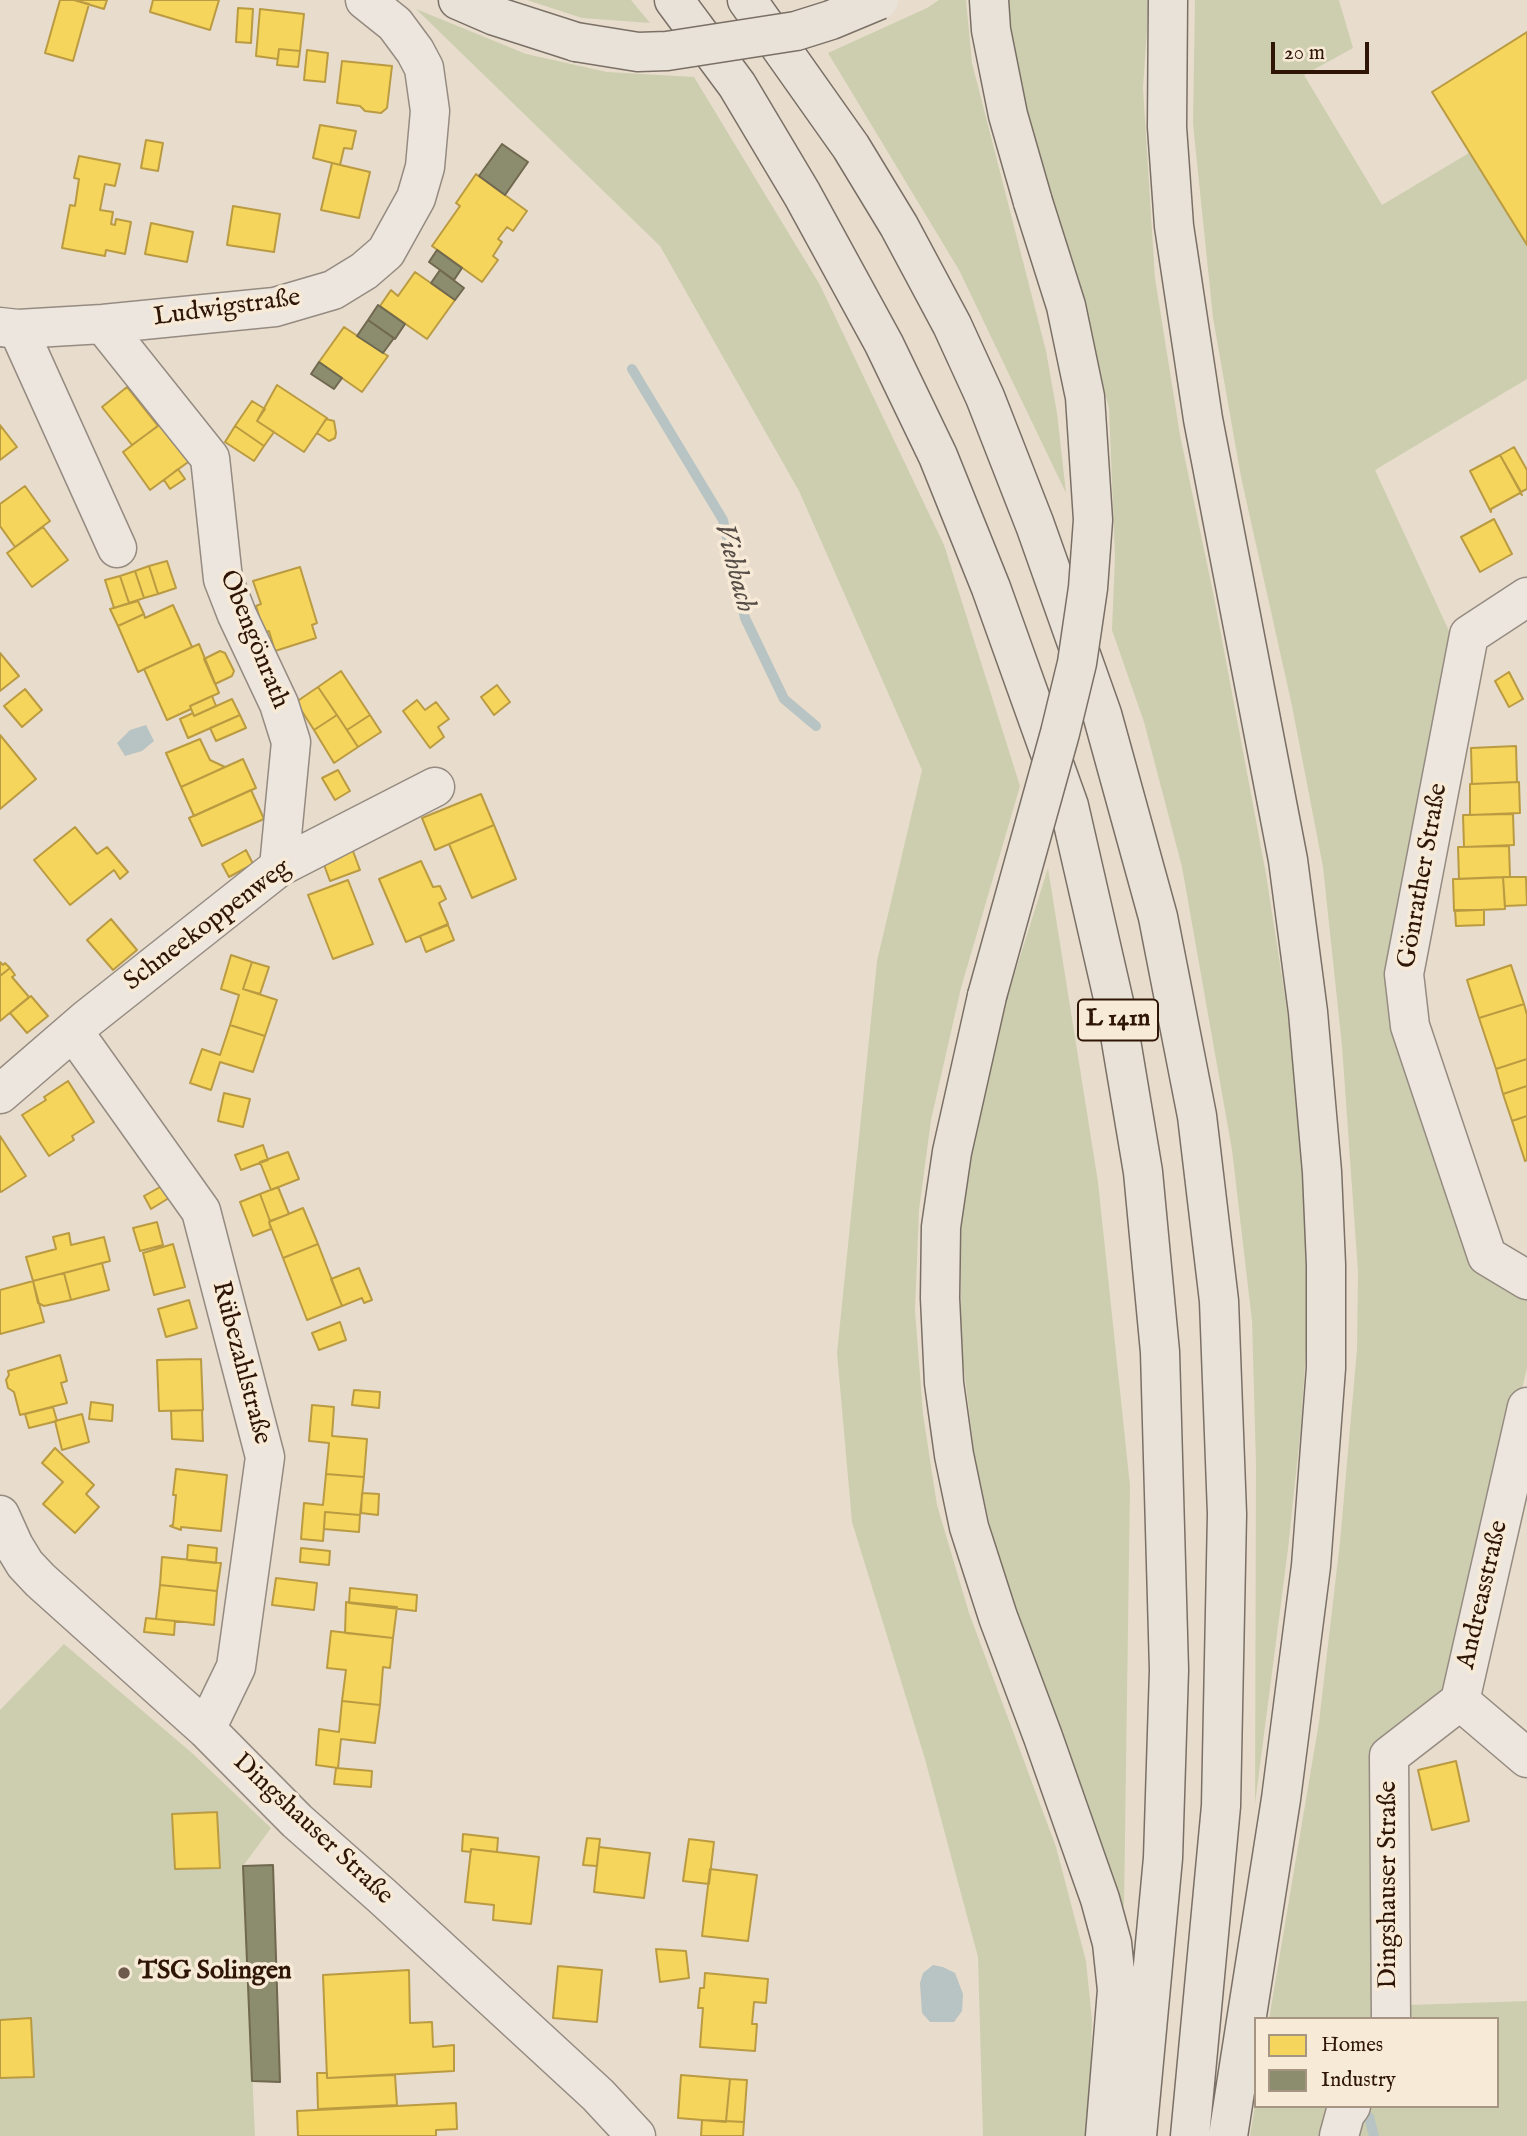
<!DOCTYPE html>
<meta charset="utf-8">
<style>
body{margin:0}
#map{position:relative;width:1527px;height:2136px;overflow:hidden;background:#e8dccc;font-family:"IM FELL English",serif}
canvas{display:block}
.legend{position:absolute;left:1254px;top:2017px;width:245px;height:91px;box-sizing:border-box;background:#f7ead7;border:2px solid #a79583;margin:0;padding:9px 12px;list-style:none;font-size:21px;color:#2e1506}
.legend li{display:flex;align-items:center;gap:14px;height:35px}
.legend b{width:35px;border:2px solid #a79583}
.scale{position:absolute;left:1271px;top:42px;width:98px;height:32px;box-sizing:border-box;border:4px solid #2e1506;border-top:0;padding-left:9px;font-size:21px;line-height:24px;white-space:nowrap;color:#2e1506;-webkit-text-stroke:5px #f7ead7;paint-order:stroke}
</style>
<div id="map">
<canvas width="1527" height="2136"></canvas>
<ul class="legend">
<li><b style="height:19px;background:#f6d55c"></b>Homes</li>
<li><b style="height:19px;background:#8c8c6e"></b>Industry</li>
</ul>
<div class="scale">20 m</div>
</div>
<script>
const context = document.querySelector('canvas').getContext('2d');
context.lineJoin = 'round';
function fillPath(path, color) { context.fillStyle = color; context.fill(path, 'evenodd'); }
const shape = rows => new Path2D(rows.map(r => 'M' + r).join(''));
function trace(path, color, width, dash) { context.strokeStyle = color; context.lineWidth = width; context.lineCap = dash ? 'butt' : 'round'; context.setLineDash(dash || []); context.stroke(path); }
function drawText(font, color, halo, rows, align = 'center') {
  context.font = font + ' "IM FELL English",serif'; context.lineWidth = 7; context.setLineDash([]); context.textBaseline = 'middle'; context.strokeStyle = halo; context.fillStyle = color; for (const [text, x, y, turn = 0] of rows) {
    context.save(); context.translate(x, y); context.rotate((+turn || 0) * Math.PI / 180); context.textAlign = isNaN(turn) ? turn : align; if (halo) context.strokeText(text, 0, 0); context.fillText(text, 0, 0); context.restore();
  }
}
const green = shape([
 [527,0,631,0,650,23,582,18],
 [939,0,966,0,972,63,1046,351,1057,413,1066,493,959,270,828,53,927,8],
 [1002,0,1149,0,1143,88,1155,278,1180,435,1214,597,1266,874,1288,1016,1303,1150,1309,1303,1301,1426,1288,1549,1255,1804,1256,1464,1252,1321,1232,1150,1182,867,1144,722,1112,630,1115,557,1109,408,1054,212,1030,137],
 [1195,0,1339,0,1353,48,1304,75,1382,205,1469,153,1527,245,1527,379,1375,470,1449,631,1394,976,1472,1256,1527,1289,1527,1368,1449,1692,1376,1747,1380,2006,1527,2001,1527,2136,1250,2136,1256,2100,1256,2106,1497,2106,1497,2019,1269,2019,1319,1722,1340,1542,1357,1349,1358,1272,1342,1046,1323,867,1292,706,1241,477,1213,318,1193,124],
 [416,9,526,54,607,72,694,77,820,285,944,545,1020,786,961,988,931,1120,919,1210,915,1310,923,1414,937,1505,969,1613,1056,1847,1086,1961,1092,2020,1089,2136,983,2136,978,1957,925,1759,852,1522,837,1353,877,961,922,770,799,491,660,246],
 [1048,868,1098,1182,1130,1486,1124,1907,1009,1602,976,1468,961,1345,961,1218,977,1113,1006,1001],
 [64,1644,192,1753,271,1828,243,1866,255,2136,0,2136,0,1710]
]);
const water = shape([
 [146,725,154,741,142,751,125,756,117,743,130,730],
 [933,1965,943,1967,955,1973,963,1994,962,2011,954,2022,930,2022,922,2013,920,1983,923,1973]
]);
const homes = shape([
 [60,0,74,0,89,4,73,61,45,53,60,0],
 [74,0,107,0,104,9,74,0],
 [153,0,219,0,210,30,150,12,153,0],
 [238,8,253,9,251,43,236,42,238,8],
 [260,9,304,14,300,51,279,49,278,59,256,56,260,9],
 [1527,32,1527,245,1432,92,1527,32],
 [279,49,300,51,298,67,277,65,279,49],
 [307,50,328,53,325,82,304,80,307,50],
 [342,61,392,66,387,108,381,113,365,111,360,106,337,103,342,61],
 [320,125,356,131,352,149,344,148,340,165,313,158,320,125],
 [146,140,163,143,158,171,141,168,146,140],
 [79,156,120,164,115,186,105,184,100,210,113,212,111,224,115,225,116,219,131,222,125,254,106,250,105,256,62,248,70,205,75,206,79,179,74,178,79,156],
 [332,163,370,172,359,218,321,210,332,163],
 [476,174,527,211,513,231,507,227,498,239,502,242,493,256,498,260,482,282,432,246,460,206,456,203,476,174],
 [233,206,280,214,274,252,227,245,233,206],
 [151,223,193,232,187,262,145,254,151,223],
 [415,272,455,300,427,339,380,306,391,290,398,296,415,272],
 [344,327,388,356,362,392,319,362,344,327],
 [277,385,327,418,304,452,257,421,277,385],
 [127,387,158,426,132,445,102,407,127,387],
 [252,401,265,409,257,421,274,432,264,446,235,426,252,401],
 [167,419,195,457,150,490,123,452,167,419],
 [326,419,334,421,336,433,335,438,329,441,317,433,326,419],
 [0,425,17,447,0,460,0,425],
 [235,426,264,446,254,461,225,442,235,426],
 [1514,447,1527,470,1527,489,1521,492,1500,455,1514,447],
 [1500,455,1522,495,1520,493,1491,509,1491,512,1470,471,1500,455],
 [178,469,185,479,170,489,164,480,178,469],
 [25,486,50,521,15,547,0,526,0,504,25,486],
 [1494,519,1512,554,1480,572,1461,537,1494,519],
 [43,527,68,560,32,587,7,553,43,527],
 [167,561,176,588,158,594,149,566,167,561],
 [149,566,158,594,144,598,135,571,149,566],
 [300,567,317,623,312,625,316,638,275,651,269,631,264,633,256,606,261,604,253,581,300,567],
 [135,571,144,598,129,603,120,576,135,571],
 [120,576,129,603,114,608,105,580,120,576],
 [138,601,144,614,118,626,110,609,138,601],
 [173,605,192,647,138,672,118,626,144,614,145,618,173,605],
 [199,644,219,693,190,706,191,709,167,720,144,669,199,644],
 [220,651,225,653,234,671,232,676,215,684,204,659,220,651],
 [0,653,19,676,0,691,0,653],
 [341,671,370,715,347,730,318,687,341,671],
 [1509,672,1523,699,1509,707,1495,681,1509,672],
 [497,685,510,702,494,715,481,697,497,685],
 [318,687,337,715,314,730,296,702,318,687],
 [25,689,42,710,22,727,4,706,25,689],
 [212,696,216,706,194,716,190,706,212,696],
 [232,699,240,715,188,738,180,719,193,713,194,716,232,699],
 [417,700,425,710,436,702,449,719,438,727,444,737,430,748,403,711,417,700],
 [240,715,246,728,216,741,210,728,240,715],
 [337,715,358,747,334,763,314,730,337,715],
 [370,715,381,732,358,747,347,730,370,715],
 [0,735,36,779,0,809,0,735],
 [200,739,210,760,225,767,181,787,166,753,200,739],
 [1516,746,1517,782,1472,784,1471,748,1516,746],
 [243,759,256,788,194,816,181,787,243,759],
 [338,770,350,791,335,800,322,778,338,770],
 [1519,782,1520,813,1470,815,1470,784,1519,782],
 [251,790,264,819,202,846,189,818,251,790],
 [481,794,494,825,435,850,422,818,481,794],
 [1513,814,1514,845,1464,847,1463,815,1513,814],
 [494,825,516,879,472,898,449,844,494,825],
 [75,827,97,854,107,847,128,872,120,879,114,870,70,905,34,860,75,827],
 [350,843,360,870,330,881,320,854,350,843],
 [1509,846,1510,877,1459,879,1458,847,1509,846],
 [246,850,253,864,229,877,222,864,246,850],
 [421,861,433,887,440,886,446,899,439,903,448,924,406,942,379,879,421,861],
 [1503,877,1526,877,1527,905,1505,906,1503,877],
 [1503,877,1505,909,1454,911,1453,879,1503,877],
 [348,880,373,944,333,959,308,895,348,880],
 [1455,910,1484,910,1484,925,1456,926,1455,910],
 [111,919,137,950,113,970,87,940,111,919],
 [448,925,454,940,426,952,420,936,448,925],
 [231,955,252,962,243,989,277,1000,265,1036,230,1025,239,995,221,989,231,955],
 [0,962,3,965,5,963,10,968,0,976,0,962],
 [252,962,269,967,260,994,243,989,252,962],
 [1511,965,1524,1004,1479,1018,1467,980,1511,965],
 [10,968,15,975,12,977,29,997,0,1021,0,976,10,968],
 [31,996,48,1016,27,1033,10,1013,31,996],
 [1524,1004,1527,1015,1527,1059,1496,1069,1479,1018,1524,1004],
 [230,1025,265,1036,253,1072,220,1062,211,1090,190,1083,202,1049,220,1055,230,1025],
 [1527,1059,1527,1086,1503,1094,1496,1069,1527,1059],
 [68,1081,94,1122,72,1136,74,1140,49,1156,22,1115,46,1100,44,1097,68,1081],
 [1527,1086,1527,1116,1512,1121,1503,1094,1527,1086],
 [224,1093,250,1099,243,1127,218,1121,224,1093],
 [1527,1116,1527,1160,1525,1161,1512,1121,1527,1116],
 [0,1136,26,1176,1,1192,0,1190,0,1136],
 [263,1145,268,1160,241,1170,235,1155,263,1145],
 [288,1152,299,1179,271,1190,260,1162,288,1152],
 [162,1186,169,1198,151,1209,144,1196,162,1186],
 [278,1187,289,1214,270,1221,260,1194,278,1187],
 [260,1194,270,1221,269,1222,271,1229,253,1236,240,1202,260,1194],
 [303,1208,318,1244,283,1258,269,1222,303,1208],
 [157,1222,163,1245,140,1251,133,1228,157,1222],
 [69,1233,71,1245,104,1237,110,1261,33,1281,26,1257,56,1249,53,1237,69,1233],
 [173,1244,185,1287,154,1295,143,1253,173,1244],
 [318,1244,342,1306,307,1320,283,1258,318,1244],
 [102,1263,109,1290,71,1300,64,1273,102,1263],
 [359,1268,372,1300,364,1303,362,1298,342,1306,331,1279,359,1268],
 [64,1273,71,1300,44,1306,38,1303,33,1281,64,1273],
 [33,1281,44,1322,0,1334,0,1290,33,1281],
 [189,1300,197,1328,166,1337,158,1309,189,1300],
 [340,1322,346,1340,319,1350,312,1333,340,1322],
 [60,1355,67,1381,61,1383,67,1403,20,1415,14,1392,8,1388,6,1380,9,1375,8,1371,60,1355],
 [201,1359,203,1410,159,1411,157,1360,201,1359],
 [354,1390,380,1392,379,1408,352,1405,354,1390],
 [91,1402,113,1405,112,1421,89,1419,91,1402],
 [312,1405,334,1407,332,1436,367,1439,364,1477,326,1474,329,1443,309,1441,312,1405],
 [53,1407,57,1421,29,1428,25,1414,53,1407],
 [202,1410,203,1441,172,1439,171,1411,202,1410],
 [82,1414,89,1442,62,1450,55,1421,82,1414],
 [55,1448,94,1485,86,1494,99,1507,75,1533,43,1504,63,1482,42,1463,55,1448],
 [176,1469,227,1475,221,1531,181,1527,181,1530,170,1526,173,1525,176,1495,173,1495,176,1469],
 [326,1474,364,1477,360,1515,325,1512,323,1541,301,1539,304,1503,323,1505,326,1474],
 [362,1493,379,1494,378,1515,361,1513,362,1493],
 [325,1512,360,1515,359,1532,324,1529,325,1512],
 [188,1545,217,1548,216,1563,187,1560,188,1545],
 [301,1548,330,1551,329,1565,300,1562,301,1548],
 [162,1557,221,1563,217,1591,160,1585,162,1557],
 [276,1578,317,1583,314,1610,272,1605,276,1578],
 [160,1585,217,1591,214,1625,156,1619,160,1585],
 [350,1588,417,1595,416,1611,349,1603,350,1588],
 [346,1602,397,1607,393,1638,345,1633,346,1602],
 [146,1618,175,1621,174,1635,144,1632,146,1618],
 [331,1631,393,1638,390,1668,383,1667,380,1705,342,1701,346,1670,327,1668,331,1631],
 [342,1701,380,1705,375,1743,341,1739,338,1768,316,1765,319,1729,339,1732,342,1701],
 [1456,1761,1469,1821,1432,1830,1418,1770,1456,1761],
 [336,1768,372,1771,371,1787,334,1784,336,1768],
 [217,1812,220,1868,175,1869,172,1814,217,1812],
 [463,1834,498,1838,497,1852,471,1849,471,1852,462,1851,463,1834],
 [587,1838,600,1839,597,1866,583,1865,587,1838],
 [689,1839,714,1842,709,1884,683,1881,689,1839],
 [599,1847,650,1853,644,1898,594,1892,599,1847],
 [471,1849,539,1857,531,1924,493,1920,494,1905,465,1902,471,1849],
 [710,1869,757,1875,748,1941,702,1936,710,1869],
 [656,1949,686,1951,689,1978,660,1982,656,1949],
 [558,1966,602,1970,597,2022,553,2018,558,1966],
 [409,1970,410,2023,432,2022,433,2047,454,2045,454,2071,327,2078,323,1975,409,1970],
 [705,1973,768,1979,766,2003,754,2002,752,2024,757,2024,755,2051,700,2047,703,2008,698,2008,700,1988,704,1988,705,1973],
 [31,2018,34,2077,0,2078,0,2020,31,2018],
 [317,2073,327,2073,327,2078,395,2075,397,2105,318,2109,317,2073],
 [681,2075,730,2079,726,2122,678,2118,681,2075],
 [730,2079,747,2080,744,2122,726,2121,730,2079],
 [456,2103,457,2129,436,2130,436,2136,298,2136,297,2111,456,2103],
 [702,2120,744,2122,743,2136,701,2136,702,2120]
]);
const industry = shape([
 [502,144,528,162,505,195,479,176,502,144],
 [437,250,462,268,454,280,429,262,437,250],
 [440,270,464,288,455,300,431,283,440,270],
 [378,305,405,324,395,339,368,320,378,305],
 [368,320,394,338,383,353,357,336,368,320],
 [319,362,342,378,334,389,311,374,319,362],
 [273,1865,280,2082,252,2081,243,1866,273,1865]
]);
const stream = shape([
 [632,369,723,520,745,618,784,699,816,726],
 [1369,2117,1374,2136]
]);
const minor = shape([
 [103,324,210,458,223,579,237,615,279,704,291,742,279,867],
 [0,327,18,329,103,324,275,307,333,290,364,271,386,252,416,198,425,167,430,111,424,68,415,51,395,24,365,0],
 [18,329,117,548],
 [1527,597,1469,635,1404,974,1410,1026,1487,1256,1527,1280],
 [73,1031,201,1211,265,1457,236,1667,206,1729],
 [0,1094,87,1019,279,867,435,787],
 [0,1515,14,1546,25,1564,40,1580,206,1729,297,1821,382,1896,598,2095,636,2136],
 [1460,1701,1527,1407],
 [1460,1701,1527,1758],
 [1391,2019,1389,1756,1460,1701],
 [1339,2136,1345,2114,1351,2106]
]);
const highway = shape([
 [458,0,495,16,576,42],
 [674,0,737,85,802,194,884,344,938,456,991,588,1069,806,1116,1011,1143,1172,1160,1352,1169,1670,1163,1858,1137,2136],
 [747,0,851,147,899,226,952,325,985,397,1035,525,1102,714,1158,917,1197,1116,1219,1301,1227,1514,1221,1806,1190,2136],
 [989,0,991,30,1008,115,1033,202],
 [1168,0,1167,127,1174,226,1203,419,1288,860,1308,1012,1322,1172,1326,1265,1326,1368,1311,1566,1281,1799,1228,2136],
 [987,996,952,1152,941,1227,940,1298,944,1383,954,1455,969,1527,998,1617,1043,1737,1100,1899,1112,1943,1117,1990,1105,2136]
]);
const highwayBridge = shape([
 [576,42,638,52,667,51,796,31,831,20,879,0],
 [987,996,1060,733,1077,663,1088,588,1093,520,1085,397,1066,306,1033,202]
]);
const markers = [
 [124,1973,7,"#6f5b4b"]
];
const shields = [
 [1118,1020,80]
];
const shieldNames = [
 ["L 141n",1118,1020]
];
const streetNames = [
 ["Ludwigstraße",227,309,-8],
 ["Obengönrath",253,640,68],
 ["Gönrather Straße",1424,876,-80],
 ["Schneekoppenweg",208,926,-37],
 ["Rübezahlstraße",240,1363,75],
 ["Andreasstraße",1484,1595,-77],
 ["Dingshauser Straße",312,1830,43],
 ["Dingshauser Straße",1390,1885,-90]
];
const poiNames = [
 ["TSG Solingen",138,1973]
];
const waterNames = [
 ["Viehbach",733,568,75]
];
fillPath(green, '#ccceaf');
fillPath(water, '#b7c4c3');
fillPath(homes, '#f6d55c');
trace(homes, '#ba9b42', 2);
fillPath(industry, '#8c8c6e');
trace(industry, '#70684f', 2);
trace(stream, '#b7c4c3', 10);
trace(minor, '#958b81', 41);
trace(highway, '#7b7066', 41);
trace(minor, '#ece6de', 38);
trace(highway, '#e8e2d9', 38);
trace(highwayBridge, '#7b7066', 41, []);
trace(highwayBridge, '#e8e2d9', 38);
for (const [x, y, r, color] of markers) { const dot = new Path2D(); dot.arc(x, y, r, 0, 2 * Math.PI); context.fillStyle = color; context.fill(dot); trace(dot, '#f7ead7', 2.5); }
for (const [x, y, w] of shields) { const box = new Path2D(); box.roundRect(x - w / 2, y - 20.5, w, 41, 5); context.fillStyle = '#f7ead7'; context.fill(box); trace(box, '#2e1506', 2); }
drawText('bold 24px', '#2e1506', null, shieldNames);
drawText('26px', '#2e1506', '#f7ead7', streetNames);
drawText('bold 26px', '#2e1506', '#f7ead7', poiNames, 'left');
drawText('italic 28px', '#574e47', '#f7ead7', waterNames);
</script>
